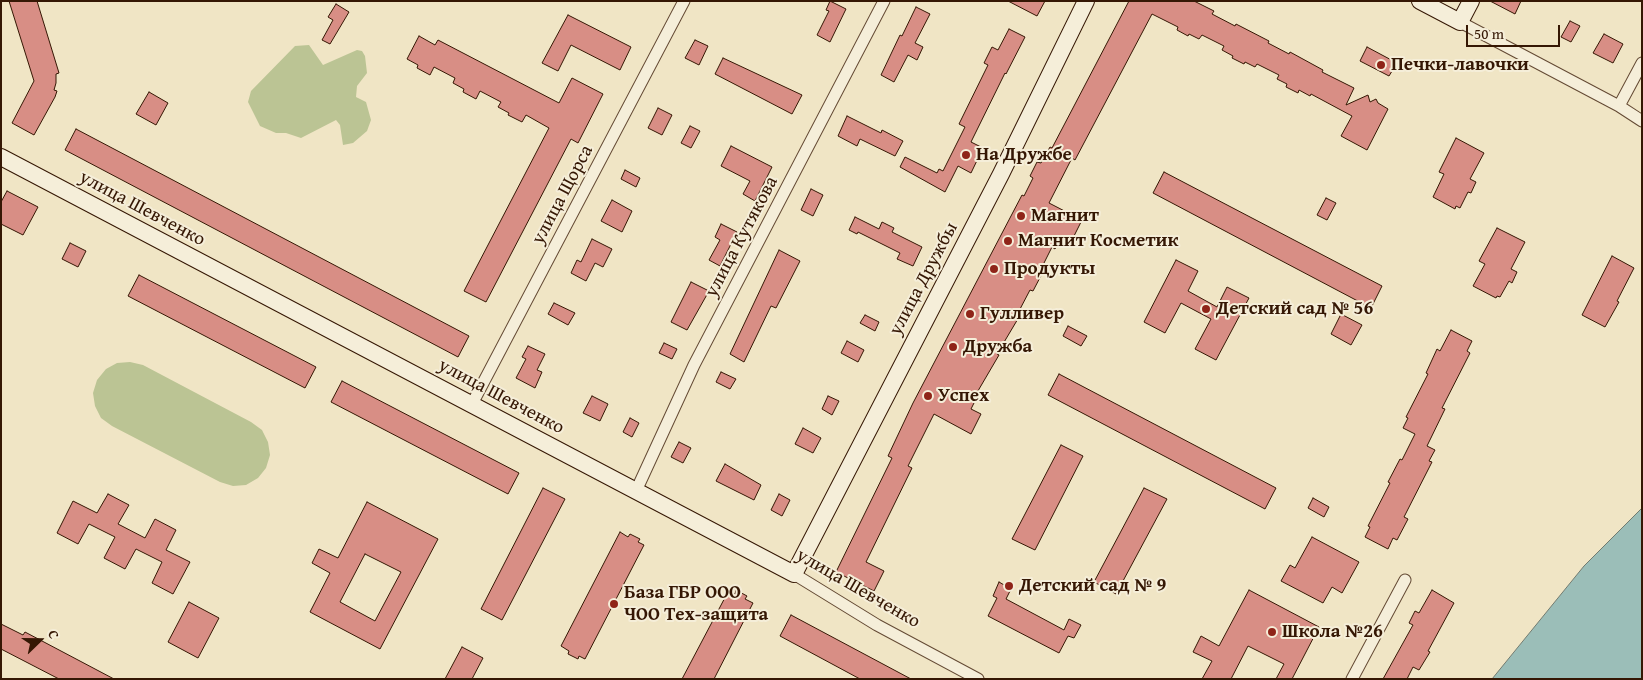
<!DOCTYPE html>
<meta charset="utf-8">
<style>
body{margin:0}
#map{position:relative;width:1643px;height:680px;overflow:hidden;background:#f0e5c5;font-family:"Gentium Book Plus",serif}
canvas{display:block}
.frame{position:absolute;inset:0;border:2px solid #351704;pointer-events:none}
.north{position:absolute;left:15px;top:615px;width:50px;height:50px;-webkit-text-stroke:4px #f5eed9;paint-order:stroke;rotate:68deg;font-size:14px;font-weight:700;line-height:20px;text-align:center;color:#351704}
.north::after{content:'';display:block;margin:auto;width:18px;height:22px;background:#351704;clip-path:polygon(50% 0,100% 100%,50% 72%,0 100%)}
.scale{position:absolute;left:1466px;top:25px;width:94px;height:22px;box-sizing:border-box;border:2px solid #351704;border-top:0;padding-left:6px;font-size:15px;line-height:18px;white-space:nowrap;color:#351704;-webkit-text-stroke:4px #f5eed9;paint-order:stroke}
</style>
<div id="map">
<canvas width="1643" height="680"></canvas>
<div class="frame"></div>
<div class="north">С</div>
<div class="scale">50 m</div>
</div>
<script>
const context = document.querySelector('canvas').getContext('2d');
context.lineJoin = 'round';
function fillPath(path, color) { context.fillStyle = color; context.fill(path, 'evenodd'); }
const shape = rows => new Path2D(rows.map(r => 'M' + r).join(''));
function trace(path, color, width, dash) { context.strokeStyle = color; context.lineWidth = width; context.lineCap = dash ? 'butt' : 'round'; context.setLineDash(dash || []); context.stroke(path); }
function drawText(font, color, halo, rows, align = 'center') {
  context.font = font + ' "Gentium Book Plus",serif'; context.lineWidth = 4; context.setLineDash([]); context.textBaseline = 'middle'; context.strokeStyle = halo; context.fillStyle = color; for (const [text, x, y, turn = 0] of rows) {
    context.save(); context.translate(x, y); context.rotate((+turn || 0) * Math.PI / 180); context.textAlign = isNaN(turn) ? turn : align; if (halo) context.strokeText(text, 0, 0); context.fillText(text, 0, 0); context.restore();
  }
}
const green = shape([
 [309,45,323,65,357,50,362,51,365,56,367,73,357,86,356,97,366,102,371,120,367,131,353,143,343,145,340,125,336,120,301,138,286,133,276,133,260,126,248,102,251,91,295,46],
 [130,362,143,365,251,422,262,430,268,442,270,455,266,468,258,478,246,485,233,486,220,482,112,426,101,418,95,406,93,393,97,380,106,369,117,363]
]);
const water = shape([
 [1642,508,1642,679,1492,679,1584,566,1642,508]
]);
const building = shape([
 [9,1,37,1,59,73,56,74,56,83,54,90,57,91,55,97,34,135,12,123,34,81,9,1],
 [830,1,846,9,830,42,817,35,829,11,826,10,830,1],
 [1008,1,1045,1,1037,16,1008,1],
 [1129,1,1194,1,1214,11,1212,14,1235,26,1236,24,1269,41,1268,43,1289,54,1290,52,1323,70,1322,72,1354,88,1346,105,1368,95,1370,102,1376,99,1378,103,1388,109,1367,150,1341,136,1352,116,1311,94,1310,96,1299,90,1298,93,1286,87,1287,84,1277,79,1279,75,1257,64,1255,67,1245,62,1244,64,1232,58,1233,56,1222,50,1224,46,1202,35,1199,39,1189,34,1188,36,1177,30,1178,27,1152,14,1075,160,1072,158,1049,203,1082,220,1071,242,1061,237,1055,249,1052,247,1042,267,1045,268,1033,291,1030,290,1019,311,1022,312,997,354,999,355,975,396,977,397,971,409,981,414,971,434,934,414,908,466,912,468,866,562,884,571,874,591,836,572,892,458,888,456,913,403,1022,195,1024,196,1033,178,1030,176,1037,162,1041,163,1050,147,1052,148,1129,1],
 [1490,1,1521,1,1515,14,1490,1],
 [336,4,349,12,330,44,322,40,333,20,328,17,336,4],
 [916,7,930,14,915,43,923,47,917,60,908,55,894,82,881,75,900,35,902,36,916,7],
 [568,15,631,47,620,70,571,45,558,71,542,63,568,15],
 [1570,21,1580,26,1571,42,1561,37,1570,21],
 [1009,29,1025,37,1006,74,1005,73,971,142,983,148,971,173,958,166,945,192,900,167,905,157,937,173,939,169,943,171,965,127,959,124,988,65,984,63,992,47,998,50,1009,29],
 [1604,34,1623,44,1613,63,1593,53,1604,34],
 [419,36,435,45,438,40,559,103,572,78,603,94,578,143,571,139,486,302,464,291,549,128,526,115,522,122,508,115,509,113,498,107,501,102,480,91,476,99,463,92,464,89,453,83,455,78,434,67,430,75,417,68,418,65,407,59,419,36],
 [695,40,708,46,699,65,685,58,695,40],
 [1367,47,1397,63,1389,76,1360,61,1367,47],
 [723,58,802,95,792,114,715,74,723,58],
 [149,92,168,103,156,125,136,114,149,92],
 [658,108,672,115,662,135,648,128,658,108],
 [847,116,881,133,882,130,903,141,895,156,860,139,857,146,838,136,847,116],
 [690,126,700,131,691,148,681,143,690,126],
 [76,129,469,336,458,357,65,150,76,129],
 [1456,138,1484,153,1470,179,1476,182,1471,193,1468,192,1460,208,1456,206,1455,209,1433,197,1444,174,1439,172,1456,138],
 [731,146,772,167,755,201,743,194,750,181,721,166,731,146],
 [625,170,640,178,636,187,621,179,625,170],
 [1164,172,1382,286,1371,308,1153,193,1164,172],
 [811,189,823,195,813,216,801,210,811,189],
 [7,191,38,207,23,235,1,224,1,202,7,191],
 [1326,198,1336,203,1327,220,1317,215,1326,198],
 [612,200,632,211,622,232,601,221,612,200],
 [855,217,879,229,882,222,894,228,892,232,922,247,913,266,897,259,900,253,858,232,857,234,849,230,855,217],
 [721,224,737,232,720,266,709,260,720,240,715,237,721,224],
 [1497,228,1525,242,1511,269,1517,272,1512,283,1509,281,1500,297,1497,296,1496,298,1473,286,1485,264,1479,261,1497,228],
 [592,239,612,249,603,267,595,263,586,281,571,273,577,260,581,262,592,239],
 [70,243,86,251,78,267,62,259,70,243],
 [779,250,800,261,776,308,771,306,744,362,730,354,779,250],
 [1612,256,1634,268,1617,301,1619,302,1605,327,1582,315,1612,256],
 [1176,260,1198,271,1188,291,1217,307,1227,287,1249,298,1216,360,1195,349,1211,319,1181,303,1165,333,1144,322,1176,260],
 [139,275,316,367,305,388,128,296,139,275],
 [691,282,709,291,687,330,671,322,691,282],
 [554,303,575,313,568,325,548,314,554,303],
 [1341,314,1362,325,1351,345,1331,334,1341,314],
 [865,315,879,322,875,331,860,323,865,315],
 [1068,326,1087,336,1081,346,1063,336,1068,326],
 [1451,330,1472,341,1467,351,1470,353,1442,408,1445,409,1427,446,1435,450,1429,461,1432,462,1404,517,1408,519,1397,540,1393,538,1388,549,1365,537,1370,527,1368,526,1390,483,1388,482,1400,459,1402,460,1415,434,1403,428,1408,418,1406,417,1428,374,1426,373,1437,349,1440,351,1451,330],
 [847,341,864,350,858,362,841,353,847,341],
 [664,343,677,349,672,359,659,353,664,343],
 [528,346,545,354,537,370,542,372,535,388,516,378,526,359,522,357,528,346],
 [721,372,736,379,730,389,716,382,721,372],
 [1059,374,1276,488,1265,509,1048,395,1059,374],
 [342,381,519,473,508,494,331,402,342,381],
 [592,396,608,404,600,421,583,413,592,396],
 [828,396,839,401,832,415,822,409,828,396],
 [630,418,639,423,632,437,623,432,630,418],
 [803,428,821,438,813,453,795,444,803,428],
 [679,442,691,448,683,463,671,457,679,442],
 [1061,445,1083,456,1035,550,1012,539,1061,445],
 [725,464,761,485,754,500,716,481,725,464],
 [543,488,565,499,502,620,481,609,543,488],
 [1144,488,1167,499,1116,594,1094,582,1144,488],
 [108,494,129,505,118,524,145,538,155,519,176,530,166,550,190,562,173,594,152,583,162,562,136,549,125,569,104,558,115,537,89,524,78,544,57,533,73,501,97,513,108,494],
 [779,494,790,500,782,516,771,510,779,494],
 [1313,498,1329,507,1324,517,1308,508,1313,498],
 [367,502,438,539,380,649,310,612,330,573,312,563,319,549,338,558,367,502],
 [365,554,401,572,375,621,340,602,365,554],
 [620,532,628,537,630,534,640,539,638,542,644,545,585,659,579,656,578,659,568,654,569,651,561,646,620,532],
 [1312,537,1359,562,1342,593,1332,587,1323,603,1281,581,1290,565,1295,568,1312,537],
 [999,582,1011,589,1006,599,1064,630,1069,619,1081,625,1074,638,1068,636,1059,653,988,616,997,598,993,596,999,582],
 [729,590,735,594,736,590,747,596,745,599,753,603,714,679,682,679,729,590],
 [1249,590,1319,627,1292,679,1276,679,1284,664,1248,646,1231,679,1202,679,1212,661,1193,652,1201,636,1219,646,1249,590],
 [1432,590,1454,603,1428,651,1430,652,1419,670,1413,667,1407,679,1383,679,1413,625,1409,623,1415,611,1419,613,1432,590],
 [189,602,219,618,198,658,168,642,189,602],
 [791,615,911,679,860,679,780,636,791,615],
 [1,624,23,635,25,632,114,679,59,679,1,649,1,624],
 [462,647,483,658,472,679,445,679,462,647]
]);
const street = shape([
 [1460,22,1619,106,1642,121],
 [1619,106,1642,63],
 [472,404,684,1],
 [636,491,694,365,884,1],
 [794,574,877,625,978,679],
 [1352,679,1405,580]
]);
const secondary = shape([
 [1420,1,1460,22,1471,1],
 [1,157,794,574,1001,174,1086,1]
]);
const markers = [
 [1381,65,5,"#8f2418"],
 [966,155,5,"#8f2418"],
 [1021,216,5,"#8f2418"],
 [1008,241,5,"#8f2418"],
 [994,269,5,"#8f2418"],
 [1206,309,5,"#8f2418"],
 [970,314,5,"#8f2418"],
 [953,347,5,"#8f2418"],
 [928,396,5,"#8f2418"],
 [1009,586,5,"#8f2418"],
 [614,604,5,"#8f2418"],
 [1272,632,5,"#8f2418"]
];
const poiNames = [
 ["Печки-лавочки",1391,65],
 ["На Дружбе",976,155],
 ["Магнит",1031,216],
 ["Магнит Косметик",1018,241],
 ["Продукты",1004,269],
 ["Детский сад № 56",1216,309],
 ["Гулливер",980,314],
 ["Дружба",963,347],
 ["Успех",938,396],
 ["Детский сад № 9",1019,586],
 ["База ГБР ООО",624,593],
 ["ЧОО Тех-защита",624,615],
 ["Школа №26",1282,632]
];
const streetNames = [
 ["улица Щорса",563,195,-62],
 ["улица Шевченко",142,209,28],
 ["улица Кутякова",742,237,-62],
 ["улица Дружбы",924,279,-62],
 ["улица Шевченко",501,397,28],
 ["улица Шевченко",858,589,30]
];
fillPath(green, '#bbc494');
fillPath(water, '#9bbeb8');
trace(water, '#727b70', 1);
fillPath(building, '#d88e85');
trace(building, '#351704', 1);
trace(street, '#644a34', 13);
trace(secondary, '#351704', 18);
trace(street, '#f5eed9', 11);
trace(secondary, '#f5eed9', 16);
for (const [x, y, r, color] of markers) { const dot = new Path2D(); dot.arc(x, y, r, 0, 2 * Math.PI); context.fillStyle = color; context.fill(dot); trace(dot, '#f5eed9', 2); }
drawText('bold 19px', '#351704', '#f5eed9', poiNames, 'left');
drawText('19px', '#351704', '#f5eed9', streetNames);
</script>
